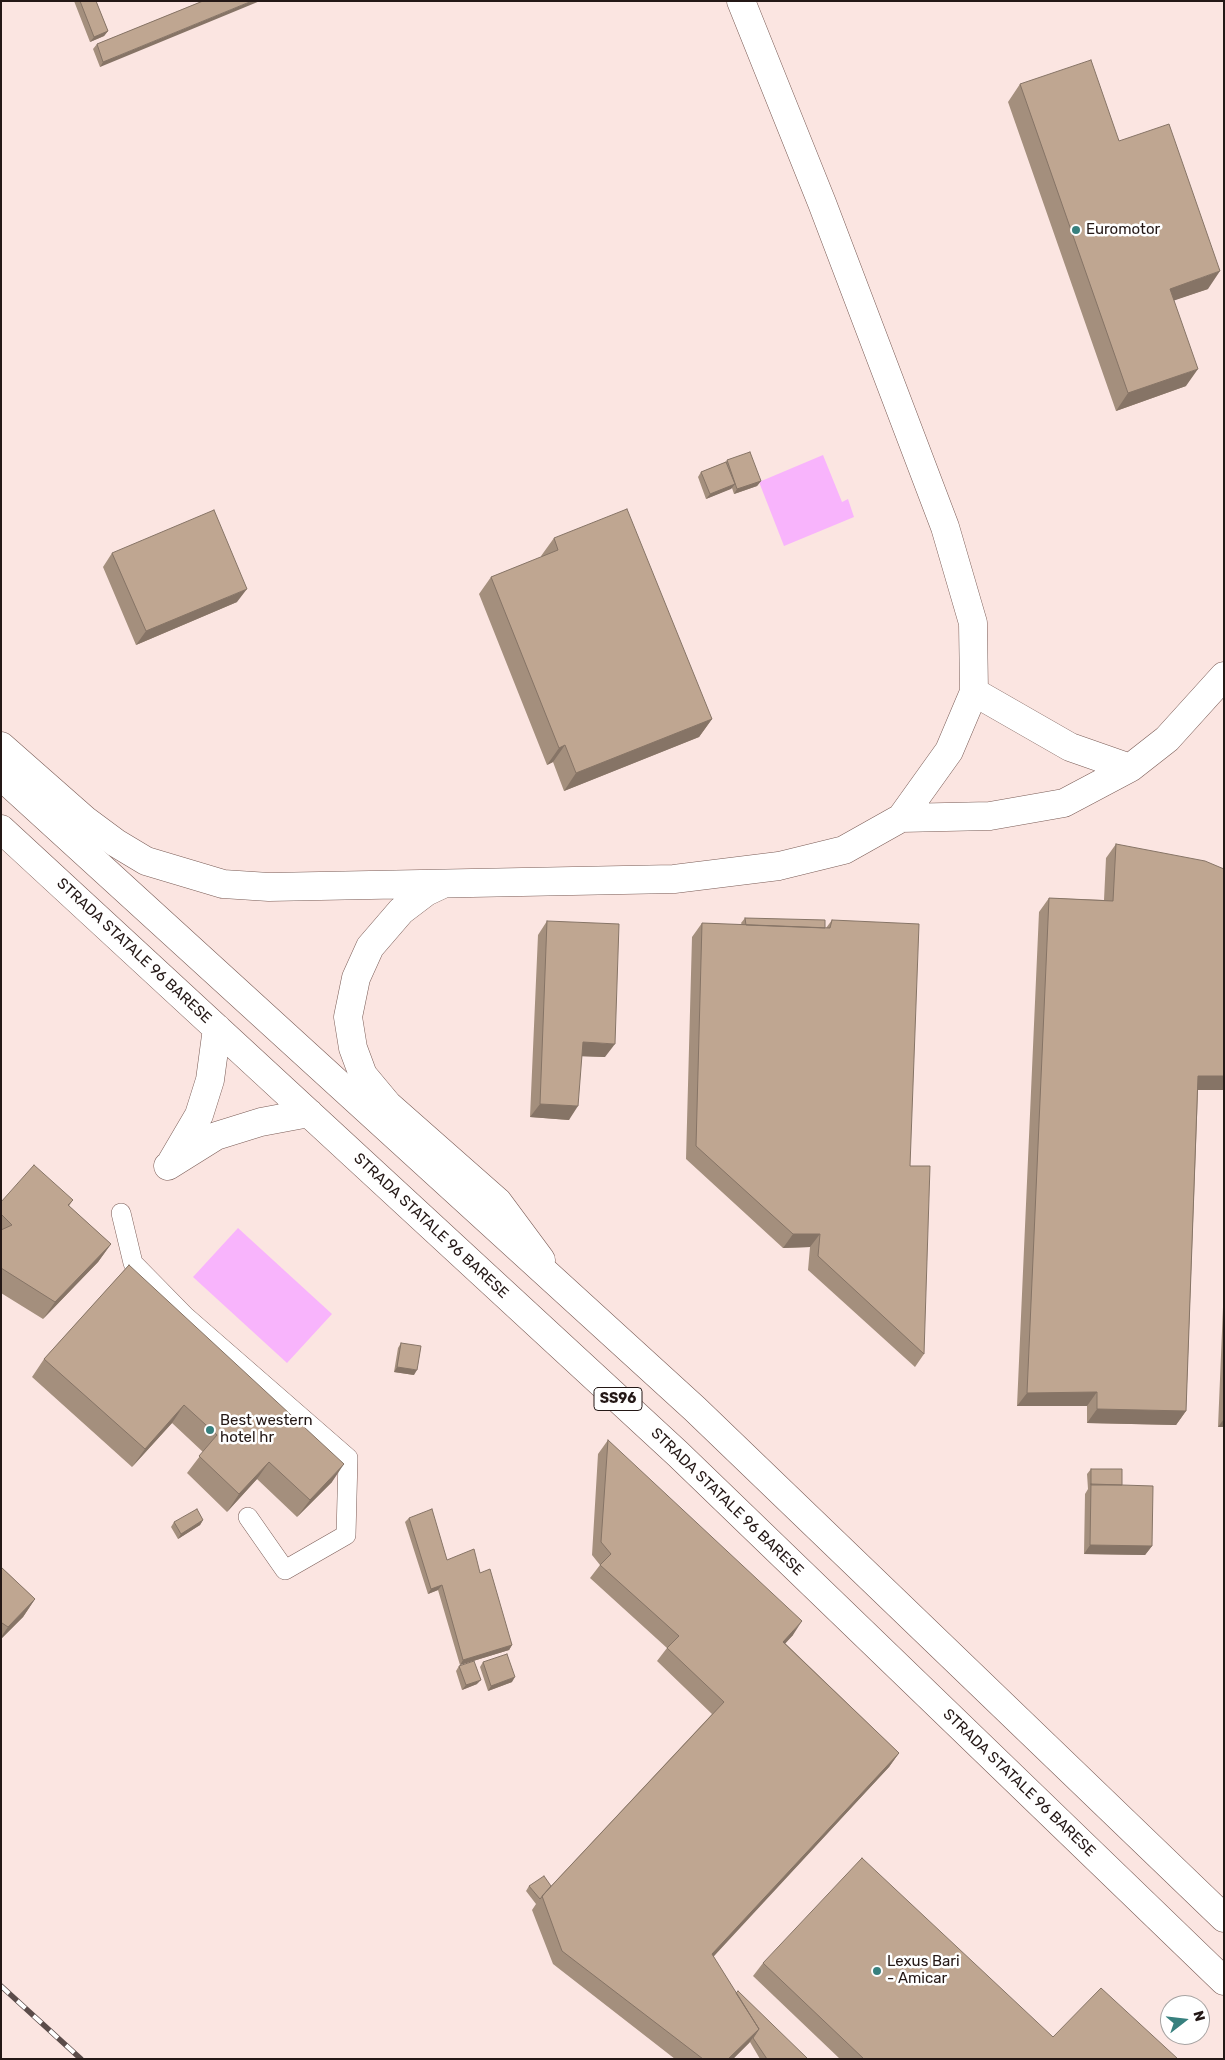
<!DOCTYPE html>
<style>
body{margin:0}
#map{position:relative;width:1225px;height:2060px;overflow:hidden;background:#fbe5e1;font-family:Rubik,sans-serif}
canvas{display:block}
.frame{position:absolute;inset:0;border:2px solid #241816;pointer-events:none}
.north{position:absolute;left:1160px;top:1995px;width:50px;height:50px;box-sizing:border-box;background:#fff;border:1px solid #a7a3a2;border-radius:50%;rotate:74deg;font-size:14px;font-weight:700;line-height:20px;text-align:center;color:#241816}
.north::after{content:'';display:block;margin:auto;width:18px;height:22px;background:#37807e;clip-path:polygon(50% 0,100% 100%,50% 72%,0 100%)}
</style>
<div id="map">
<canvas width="1225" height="2060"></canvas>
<div class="frame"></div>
<div class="north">N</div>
</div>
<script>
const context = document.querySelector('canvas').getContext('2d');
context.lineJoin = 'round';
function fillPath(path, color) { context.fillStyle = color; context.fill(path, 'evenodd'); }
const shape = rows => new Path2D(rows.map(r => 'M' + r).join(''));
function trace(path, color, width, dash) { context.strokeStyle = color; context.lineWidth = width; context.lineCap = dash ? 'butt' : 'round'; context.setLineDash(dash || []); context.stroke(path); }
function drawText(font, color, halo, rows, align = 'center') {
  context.font = font + ' Rubik,sans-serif'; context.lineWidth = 5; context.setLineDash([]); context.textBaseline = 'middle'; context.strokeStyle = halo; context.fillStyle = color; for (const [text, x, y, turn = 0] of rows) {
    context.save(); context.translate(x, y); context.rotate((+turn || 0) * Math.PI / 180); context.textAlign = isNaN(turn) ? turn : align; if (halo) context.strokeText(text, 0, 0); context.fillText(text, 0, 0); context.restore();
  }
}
const water = shape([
 [823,455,842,502,848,499,854,517,784,546,759,482],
 [238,1228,332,1314,287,1363,193,1277]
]);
const lane = shape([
 [121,1213,133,1263,185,1316,348,1458,346,1535,285,1570,248,1517]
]);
const street = shape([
 [1,746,85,820,116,843,146,861,223,884,269,887,674,879,779,866,844,850,901,818,949,751,974,692,973,623,945,527,822,203,741,1],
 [1130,768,1167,739,1224,676],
 [901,818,990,816,1064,803,1130,768,1070,747,974,692],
 [443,884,426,892,401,911,370,947,356,978,348,1017,353,1048,363,1075,388,1105,498,1202,541,1260]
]);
const primary = shape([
 [1,776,695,1409,1224,1918],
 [1,829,678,1454,1224,1981],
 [172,1161,199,1115,210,1080,217,1028],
 [168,1166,216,1136,261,1122,309,1113]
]);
const rail = shape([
 [1,1986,81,2059]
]);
const wall = shape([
 [74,1,96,1,108,31,104,36,90,42],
 [203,1,100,67,93,49,97,44],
 [1020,84,1208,289,1174,300,1186,386,1116,411,1008,102],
 [727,460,761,481,757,486,734,494,732,488,706,499,698,477,701,472,726,462],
 [554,538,712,719,699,737,564,791,553,762,547,765,479,594,491,577,542,557,541,556],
 [112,553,237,602,136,645,103,567],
 [1116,844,1198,1090,1186,1411,1176,1425,1087,1423,1087,1406,1017,1406,1039,912,1049,898,1104,900,1106,858],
 [745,918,826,928,832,920,910,1166,924,1354,915,1367,808,1270,810,1247,783,1248,686,1159,692,937,702,923,742,925,741,923],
 [547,921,605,1057,582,1056,569,1120,530,1117,538,935],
 [73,1200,69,1206,111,1244,98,1262,43,1319,1,1293,1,1202],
 [129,1265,332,1482,297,1517,257,1479,227,1512,187,1473,203,1452,172,1423,132,1467,32,1377,44,1359],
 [1224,1283,1224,1427,1218,1427],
 [401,1343,414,1375,394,1372,398,1348],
 [608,1440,793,1635,785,1643,899,1753,889,1767,713,1956,736,1993,808,2059,760,2059,750,2042,733,2059,675,2059,553,1964,532,1910,536,1904,526,1891,529,1886,551,1886,712,1714,657,1661,667,1648,590,1578,600,1565,592,1555,598,1454],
 [1091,1469,1122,1485,1152,1546,1145,1555,1084,1554,1085,1494,1088,1489,1087,1474],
 [409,1518,447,1560,480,1573,512,1645,509,1650,460,1665,438,1590,428,1594,405,1522],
 [203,1520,200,1525,178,1539,171,1527,174,1522],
 [1,1567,35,1599,23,1617,1,1639],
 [483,1662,512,1682,488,1691,480,1667],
 [459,1666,477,1684,462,1690,456,1671],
 [763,1963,1053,2037,1178,2059,840,2059,753,1976]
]);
const shadedWall = shape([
 [252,1,260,1,100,67,103,62],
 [108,31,104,36,90,42,94,37],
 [1220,271,1208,289,1158,306,1170,289],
 [1198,369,1186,386,1116,411,1128,393],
 [761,481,757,486,734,494,737,489],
 [735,484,731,489,706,499,710,494],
 [247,589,237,602,136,645,146,631],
 [712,719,699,737,564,791,576,773],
 [565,745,553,762,547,765,559,748],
 [583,1042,615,1044,605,1057,573,1056],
 [1198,1076,1224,1076,1224,1090,1189,1090],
 [540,1104,578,1106,569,1120,530,1117],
 [793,1234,820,1234,810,1247,783,1248],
 [111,1244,98,1262,43,1319,55,1302],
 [397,1367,417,1370,414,1375,394,1372],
 [1097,1392,1087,1406,1017,1406,1027,1393],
 [184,1405,172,1423,132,1467,145,1449],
 [1097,1409,1186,1411,1176,1425,1087,1423],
 [1224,1419,1224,1427,1218,1427],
 [269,1462,257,1479,227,1512,239,1494],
 [344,1464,332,1482,297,1517,310,1500],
 [203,1520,200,1525,178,1539,181,1534],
 [1090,1545,1152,1546,1145,1555,1084,1554],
 [442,1585,438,1590,428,1594,431,1589],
 [35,1599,23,1617,1,1639,1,1637,8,1627],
 [802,1621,793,1635,774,1656,783,1642],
 [512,1645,509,1650,460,1665,463,1660],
 [515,1677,512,1682,488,1691,491,1686],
 [481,1680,477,1684,462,1690,466,1685],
 [899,1753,889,1767,703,1968,712,1954],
 [759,2029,749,2043,733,2059,728,2059]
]);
const building = shape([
 [80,1,96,1,108,31,94,37,80,1],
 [203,1,252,1,103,62,97,44,203,1],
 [1091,60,1119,141,1169,124,1220,271,1170,289,1198,369,1128,393,1020,84,1091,60],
 [750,452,761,481,737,489,727,460,750,452],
 [726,462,735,484,710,494,701,472,726,462],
 [627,509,712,719,576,773,565,745,559,748,491,577,558,550,554,538,627,509],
 [214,510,247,589,146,631,112,553,214,510],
 [1116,844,1205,861,1224,869,1224,1076,1198,1076,1186,1411,1097,1409,1097,1392,1027,1393,1049,898,1113,901,1116,844],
 [745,918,825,920,825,928,746,925,745,918],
 [832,920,919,924,910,1166,930,1166,924,1354,818,1256,820,1234,793,1234,696,1146,702,923,830,928,832,920],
 [547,921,619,924,615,1044,583,1042,578,1106,540,1104,547,921],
 [34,1165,73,1200,68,1205,111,1244,55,1302,1,1268,1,1230,12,1225,1,1214,1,1202,34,1165],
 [129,1265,344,1464,310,1500,269,1462,239,1494,199,1456,217,1435,184,1405,145,1449,44,1359,129,1265],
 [401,1343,421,1346,417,1370,397,1367,401,1343],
 [608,1440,802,1621,783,1642,899,1753,712,1954,759,2029,728,2059,703,2059,562,1951,542,1896,724,1702,667,1648,679,1636,600,1565,611,1554,601,1542,608,1440],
 [1091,1469,1122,1469,1122,1485,1091,1485,1091,1469],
 [1091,1484,1153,1486,1152,1546,1090,1545,1091,1484],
 [197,1509,203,1520,181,1534,174,1522,197,1509],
 [432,1509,447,1560,474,1549,480,1573,490,1569,512,1645,463,1660,442,1585,431,1589,409,1518,432,1509],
 [1,1567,35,1599,8,1627,2,1623,1,1624,1,1567],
 [507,1654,515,1677,491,1686,483,1662,507,1654],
 [474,1661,481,1680,466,1685,459,1666,474,1661],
 [862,1858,1053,2037,1101,1988,1178,2059,864,2059,763,1963,862,1858],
 [544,1876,551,1886,540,1899,529,1886,544,1876],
 [738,1991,808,2059,767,2059,753,2038,759,2029,736,1993,738,1991]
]);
const markers = [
 [1076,230,5,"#37807e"],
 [210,1430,5,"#37807e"],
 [877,1971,5,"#37807e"]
];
const shields = [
 [618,1399,48]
];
const shieldNames = [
 ["SS96",618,1399]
];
const poiNames = [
 ["Euromotor",1086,230],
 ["Best western",220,1421],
 ["hotel hr",220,1438],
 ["Lexus Bari",887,1962],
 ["- Amicar",887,1979]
];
const streetNames = [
 ["STRADA STATALE 96 BARESE",134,951,43],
 ["STRADA STATALE 96 BARESE",431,1226,43],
 ["STRADA STATALE 96 BARESE",727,1502,44],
 ["STRADA STATALE 96 BARESE",1019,1783,44]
];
fillPath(water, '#f8b4fc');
trace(lane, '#7a5c56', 20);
trace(street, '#7a5c56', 29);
trace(primary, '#7a5c56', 29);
trace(lane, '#fff', 19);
trace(street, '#fff', 28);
trace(primary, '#fff', 28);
trace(rail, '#5b4c4a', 5.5);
trace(rail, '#fff', 4, [11]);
fillPath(wall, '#a48f7d');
fillPath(shadedWall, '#867466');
fillPath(building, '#bfa691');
trace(building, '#867466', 1);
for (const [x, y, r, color] of markers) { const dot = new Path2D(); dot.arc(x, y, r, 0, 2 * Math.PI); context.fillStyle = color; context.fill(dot); trace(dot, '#fff', 2); }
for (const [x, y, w] of shields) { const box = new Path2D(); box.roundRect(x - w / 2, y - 11.5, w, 23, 4); context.fillStyle = '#fff'; context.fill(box); trace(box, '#241816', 1); }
drawText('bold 14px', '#241816', null, shieldNames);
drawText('15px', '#241816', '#fff', poiNames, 'left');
drawText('15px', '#241816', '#fff', streetNames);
</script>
